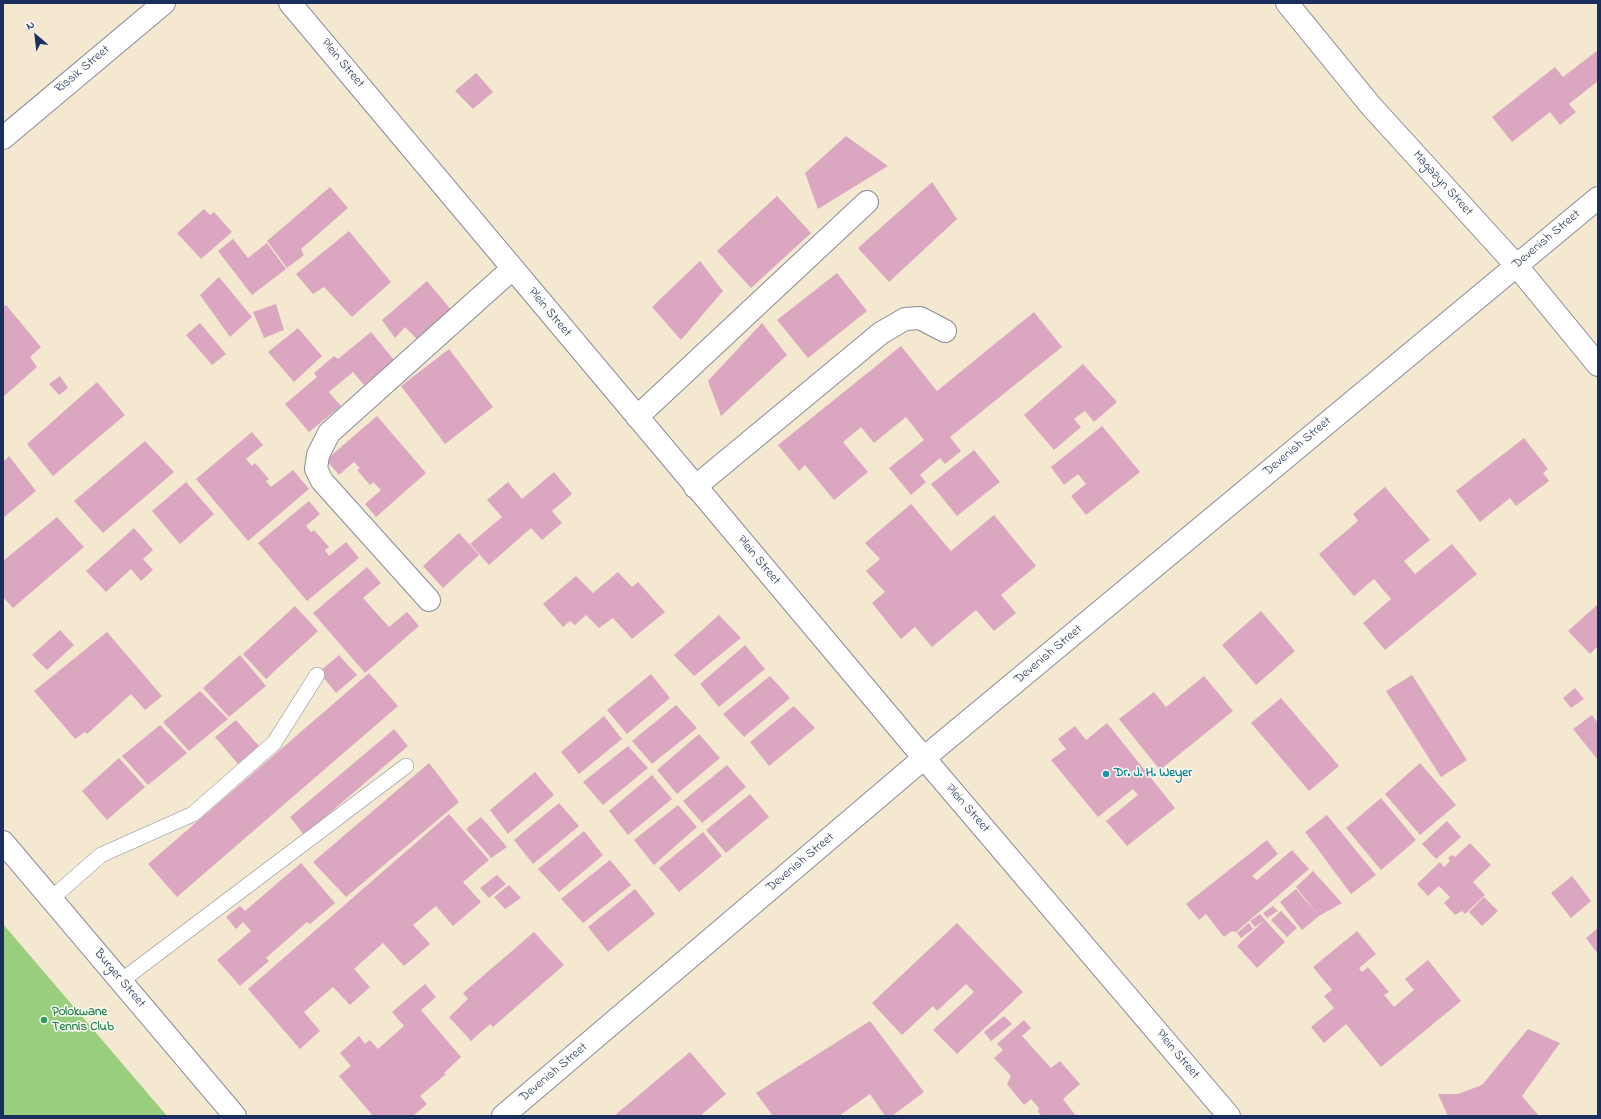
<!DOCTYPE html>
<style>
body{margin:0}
#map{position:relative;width:1601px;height:1119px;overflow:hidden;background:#f4e8d1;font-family:"Indie Flower",sans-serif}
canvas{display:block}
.frame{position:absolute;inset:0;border:4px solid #1b2f5e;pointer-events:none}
.north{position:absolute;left:16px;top:16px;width:40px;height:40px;-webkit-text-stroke:3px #fdfcf7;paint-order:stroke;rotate:332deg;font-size:11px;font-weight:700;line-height:16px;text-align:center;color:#1b2f5e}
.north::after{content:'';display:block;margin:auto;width:14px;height:18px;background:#1b2f5e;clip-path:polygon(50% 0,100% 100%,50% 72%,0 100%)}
</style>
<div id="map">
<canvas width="1601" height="1119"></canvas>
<div class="frame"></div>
<div class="north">N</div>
</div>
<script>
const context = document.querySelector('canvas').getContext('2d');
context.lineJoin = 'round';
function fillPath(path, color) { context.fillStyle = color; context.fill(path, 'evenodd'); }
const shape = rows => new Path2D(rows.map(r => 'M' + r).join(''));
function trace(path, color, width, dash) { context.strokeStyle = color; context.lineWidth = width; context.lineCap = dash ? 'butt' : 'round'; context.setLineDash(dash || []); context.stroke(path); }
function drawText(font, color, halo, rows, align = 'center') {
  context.font = font + ' "Indie Flower",sans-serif'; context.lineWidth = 3; context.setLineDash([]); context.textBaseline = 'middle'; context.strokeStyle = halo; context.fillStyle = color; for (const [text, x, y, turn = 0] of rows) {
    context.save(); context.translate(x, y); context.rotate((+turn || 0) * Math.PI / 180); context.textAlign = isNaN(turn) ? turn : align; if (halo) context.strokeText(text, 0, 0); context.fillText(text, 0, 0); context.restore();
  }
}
const green = shape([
 [3,924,167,1116,3,1116]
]);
const building = shape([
 [1598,50,1598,81,1569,104,1576,112,1560,125,1550,112,1512,142,1492,117,1555,67,1563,77],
 [476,73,493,92,473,109,455,91],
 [846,136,888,166,818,209,805,173],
 [932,182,957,219,889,282,858,248],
 [330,187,348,208,301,249,304,255,287,268,267,241],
 [777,196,811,233,751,288,717,251],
 [204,209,210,215,214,212,232,232,201,259,177,233],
 [349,231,391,282,352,317,324,287,313,294,296,274],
 [233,239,248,258,267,243,286,269,252,295,218,251],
 [700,261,723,291,681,340,652,307],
 [837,273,867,311,808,358,777,320],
 [219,277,252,317,230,337,200,295],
 [427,281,453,312,419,341,405,327,395,338,382,320],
 [276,304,284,330,264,338,253,312],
 [6,305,41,347,30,357,37,367,3,397,3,307],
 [1034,312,1062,347,950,437,961,451,945,464,940,458,920,475,926,482,911,495,889,468,924,440,906,417,874,443,861,427,843,442,868,472,834,500,805,465,799,471,778,445,901,346,937,391],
 [200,323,226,354,212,365,186,335],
 [762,323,787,355,721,416,708,381],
 [298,328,322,356,294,382,268,352],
 [371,332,394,360,364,385,353,372,329,392,341,406,309,432,285,404,317,377,314,373,334,356,338,359],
 [449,349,493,407,445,444,401,386],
 [1083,364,1117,402,1094,422,1085,411,1074,419,1081,427,1054,450,1024,415],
 [60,376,68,388,59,395,49,384],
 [97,382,125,415,53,476,27,444],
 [377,416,426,473,376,517,365,504,381,490,373,482,370,485,357,470,360,468,354,462,339,475,326,460],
 [1102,426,1140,472,1086,515,1071,496,1086,484,1078,474,1064,485,1051,467],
 [252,432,263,445,246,459,252,466,255,463,269,479,266,481,271,487,293,470,309,489,248,541,196,479],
 [1524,438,1548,469,1543,473,1549,481,1516,506,1510,498,1480,522,1456,491],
 [145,441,174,472,103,533,74,501],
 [974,450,1000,482,957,516,931,484],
 [9,456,36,491,3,518,3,462],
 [554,472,572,494,552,511,562,523,542,540,531,528,489,565,470,544,502,517,487,500,508,482,522,499],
 [186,482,214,514,180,544,152,511],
 [1385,487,1430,540,1404,561,1415,574,1452,544,1477,574,1385,650,1363,623,1391,599,1374,579,1354,596,1319,554,1358,521,1353,514],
 [309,501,320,514,306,526,311,532,314,530,329,547,325,550,329,556,346,542,359,558,307,601,258,543],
 [911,504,951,551,994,515,1036,566,1001,595,1016,613,994,631,976,610,932,647,915,627,901,639,872,603,885,592,866,571,880,559,865,543],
 [57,517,84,547,13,608,3,597,3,561],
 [134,528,153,550,143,559,153,570,141,581,131,569,106,592,86,571],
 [459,533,479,555,443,588,423,566],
 [367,567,381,583,363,598,389,627,407,612,419,626,365,673,313,613],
 [618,572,632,587,638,582,665,612,632,639,613,618,599,628,586,615,575,625,570,621,563,627,543,604,576,576,593,593],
 [1598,604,1598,646,1590,654,1568,631],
 [295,606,318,631,266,679,243,654],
 [1261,611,1295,651,1256,685,1222,645],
 [719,615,741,638,694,676,674,655],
 [60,630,74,645,47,670,32,655],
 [107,632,162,696,145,710,131,694,87,734,85,732,75,739,34,691],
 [745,645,765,669,719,707,700,684],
 [240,655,266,686,229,717,203,688],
 [339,655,357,675,336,693,319,672],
 [369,673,398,706,177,897,148,864],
 [651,674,670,698,627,734,607,710],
 [1412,675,1467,760,1441,777,1386,691],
 [770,676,790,698,744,737,723,714],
 [1204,676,1233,711,1160,770,1119,719,1154,692,1166,707],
 [1575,688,1584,699,1571,708,1563,698],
 [200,691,228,719,189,751,163,722],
 [1281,698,1339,766,1309,791,1251,723],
 [676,705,697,728,652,764,632,741],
 [794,706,815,728,769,766,750,742],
 [1592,715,1598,723,1598,760,1573,729],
 [604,716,622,739,579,774,561,752],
 [236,720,259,746,238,764,215,737],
 [1107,723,1175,808,1127,846,1106,821,1138,795,1133,789,1098,817,1051,760,1066,749,1058,739,1075,726,1086,740],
 [160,725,187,753,148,785,122,756],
 [394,729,408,746,304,835,290,817],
 [699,734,720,758,677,794,657,770],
 [628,746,648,768,603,805,583,782],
 [119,758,145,787,107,820,82,791],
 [429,763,459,802,346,897,313,862],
 [1420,763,1456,805,1420,835,1385,794],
 [727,765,746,787,702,823,683,801],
 [535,772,554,795,508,834,490,810],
 [652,775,672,799,628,835,609,811],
 [750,794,769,817,726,853,706,830],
 [1381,798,1416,840,1381,870,1346,828],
 [559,803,579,826,533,864,514,840],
 [678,805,697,827,654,865,634,840],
 [449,814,489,860,463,882,481,902,453,926,436,906,413,925,430,944,404,966,383,943,354,969,370,987,350,1005,333,987,304,1012,320,1031,300,1049,248,989],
 [1327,815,1376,875,1351,894,1305,832],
 [481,817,507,847,491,858,466,829],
 [1447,821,1461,837,1436,859,1422,844],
 [584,831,603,855,559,892,538,869],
 [703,832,722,856,679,892,659,868],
 [1267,840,1278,854,1252,876,1257,880,1292,850,1309,869,1236,932,1232,931,1224,937,1206,914,1199,920,1186,904],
 [1470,843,1491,865,1473,882,1485,895,1465,914,1462,911,1455,915,1444,903,1450,897,1439,886,1428,896,1417,884,1440,862,1444,867,1450,861,1448,858,1452,855,1455,857],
 [610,860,631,885,583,923,561,899],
 [301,863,335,903,310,924,307,922,266,958,269,961,240,986,217,960,251,931,243,922,236,929,226,917,240,906,245,911],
 [1313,871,1342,903,1319,916,1296,887],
 [497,875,506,884,489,898,480,888],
 [1572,876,1591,901,1571,918,1551,893],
 [509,885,521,898,505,909,494,897],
 [635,889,655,914,608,952,588,927],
 [1296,889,1319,916,1302,930,1280,902],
 [1484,897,1498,911,1482,926,1469,912],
 [1273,906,1278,911,1267,918,1263,913],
 [1281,911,1297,928,1287,937,1271,920],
 [1260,914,1265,920,1255,927,1250,921],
 [1265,920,1285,942,1257,968,1237,946],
 [957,923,1023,992,957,1054,933,1030,974,992,966,984,937,1011,933,1006,902,1035,872,1003],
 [1249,923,1253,929,1241,938,1237,933],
 [1598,928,1598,954,1586,938],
 [1357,931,1376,954,1359,968,1362,972,1368,967,1389,992,1384,995,1394,1007,1414,990,1405,979,1428,960,1461,1001,1381,1067,1346,1024,1324,1043,1311,1027,1334,1008,1324,996,1332,990,1313,967],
 [534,932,564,965,493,1027,490,1024,471,1041,449,1017,468,999,463,993],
 [425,984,436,997,421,1010,461,1057,444,1073,446,1074,420,1096,427,1104,413,1116,373,1116,339,1076,351,1066,340,1053,359,1036,365,1044,370,1040,378,1049,404,1026,392,1012],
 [1004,1016,1012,1024,991,1041,984,1032],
 [1024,1020,1031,1028,1022,1036,1051,1068,1060,1061,1080,1084,1063,1099,1076,1116,1042,1116,1038,1112,1039,1108,1031,1099,1024,1105,1007,1084,1011,1076,994,1058,1003,1050,997,1044],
 [870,1021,924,1092,892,1116,885,1116,870,1094,839,1116,773,1116,756,1093],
 [1528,1029,1560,1043,1522,1096,1539,1116,1448,1116,1438,1094,1458,1094,1482,1085],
 [690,1052,726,1094,700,1116,614,1116]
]);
const service = shape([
 [51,899,101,855,193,814,274,743,317,675],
 [121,981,406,766]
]);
const minor = shape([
 [290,3,924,758,1229,1116],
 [1287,3,1371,106,1516,265,1598,365],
 [3,138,164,3],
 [637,417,867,202],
 [695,487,881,333,905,319,920,318,945,331],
 [429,600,322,481,316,469,318,455,329,433,512,269],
 [3,842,235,1116],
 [503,1116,924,758,1598,198]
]);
const markers = [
 [1106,774,4,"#0f9aa8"],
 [44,1020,4,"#2e9e5b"]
];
const streetNames = [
 ["Plein Street",342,64,50],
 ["Rissik Street",83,70,-40],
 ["Magazyn Street",1442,184,48],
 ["Devenish Street",1547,240,-40],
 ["Plein Street",549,313,50],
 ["Devenish Street",1298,447,-40],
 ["Plein Street",758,561,50],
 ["Devenish Street",1049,655,-40],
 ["Plein Street",967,809,49],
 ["Devenish Street",801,863,-40],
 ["Burger Street",119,979,50],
 ["Plein Street",1177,1055,50],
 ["Devenish Street",554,1073,-40]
];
const cultureNames = [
 ["Dr. J. H. Weyer",1114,774]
];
const leisureNames = [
 ["Polokwane",52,1013],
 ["Tennis Club",52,1028]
];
fillPath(green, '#99ce7f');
fillPath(building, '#dba7c0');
trace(service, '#888c98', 16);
trace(minor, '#888c98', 24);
trace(service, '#fff', 15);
trace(minor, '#fff', 22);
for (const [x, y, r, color] of markers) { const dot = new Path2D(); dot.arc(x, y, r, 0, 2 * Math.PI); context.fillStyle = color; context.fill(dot); trace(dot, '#fdfcf7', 1.5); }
drawText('13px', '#1b2f5e', '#fdfcf7', streetNames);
drawText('bold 13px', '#0d838f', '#fdfcf7', cultureNames, 'left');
drawText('bold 13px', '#27864d', '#fdfcf7', leisureNames, 'left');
</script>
